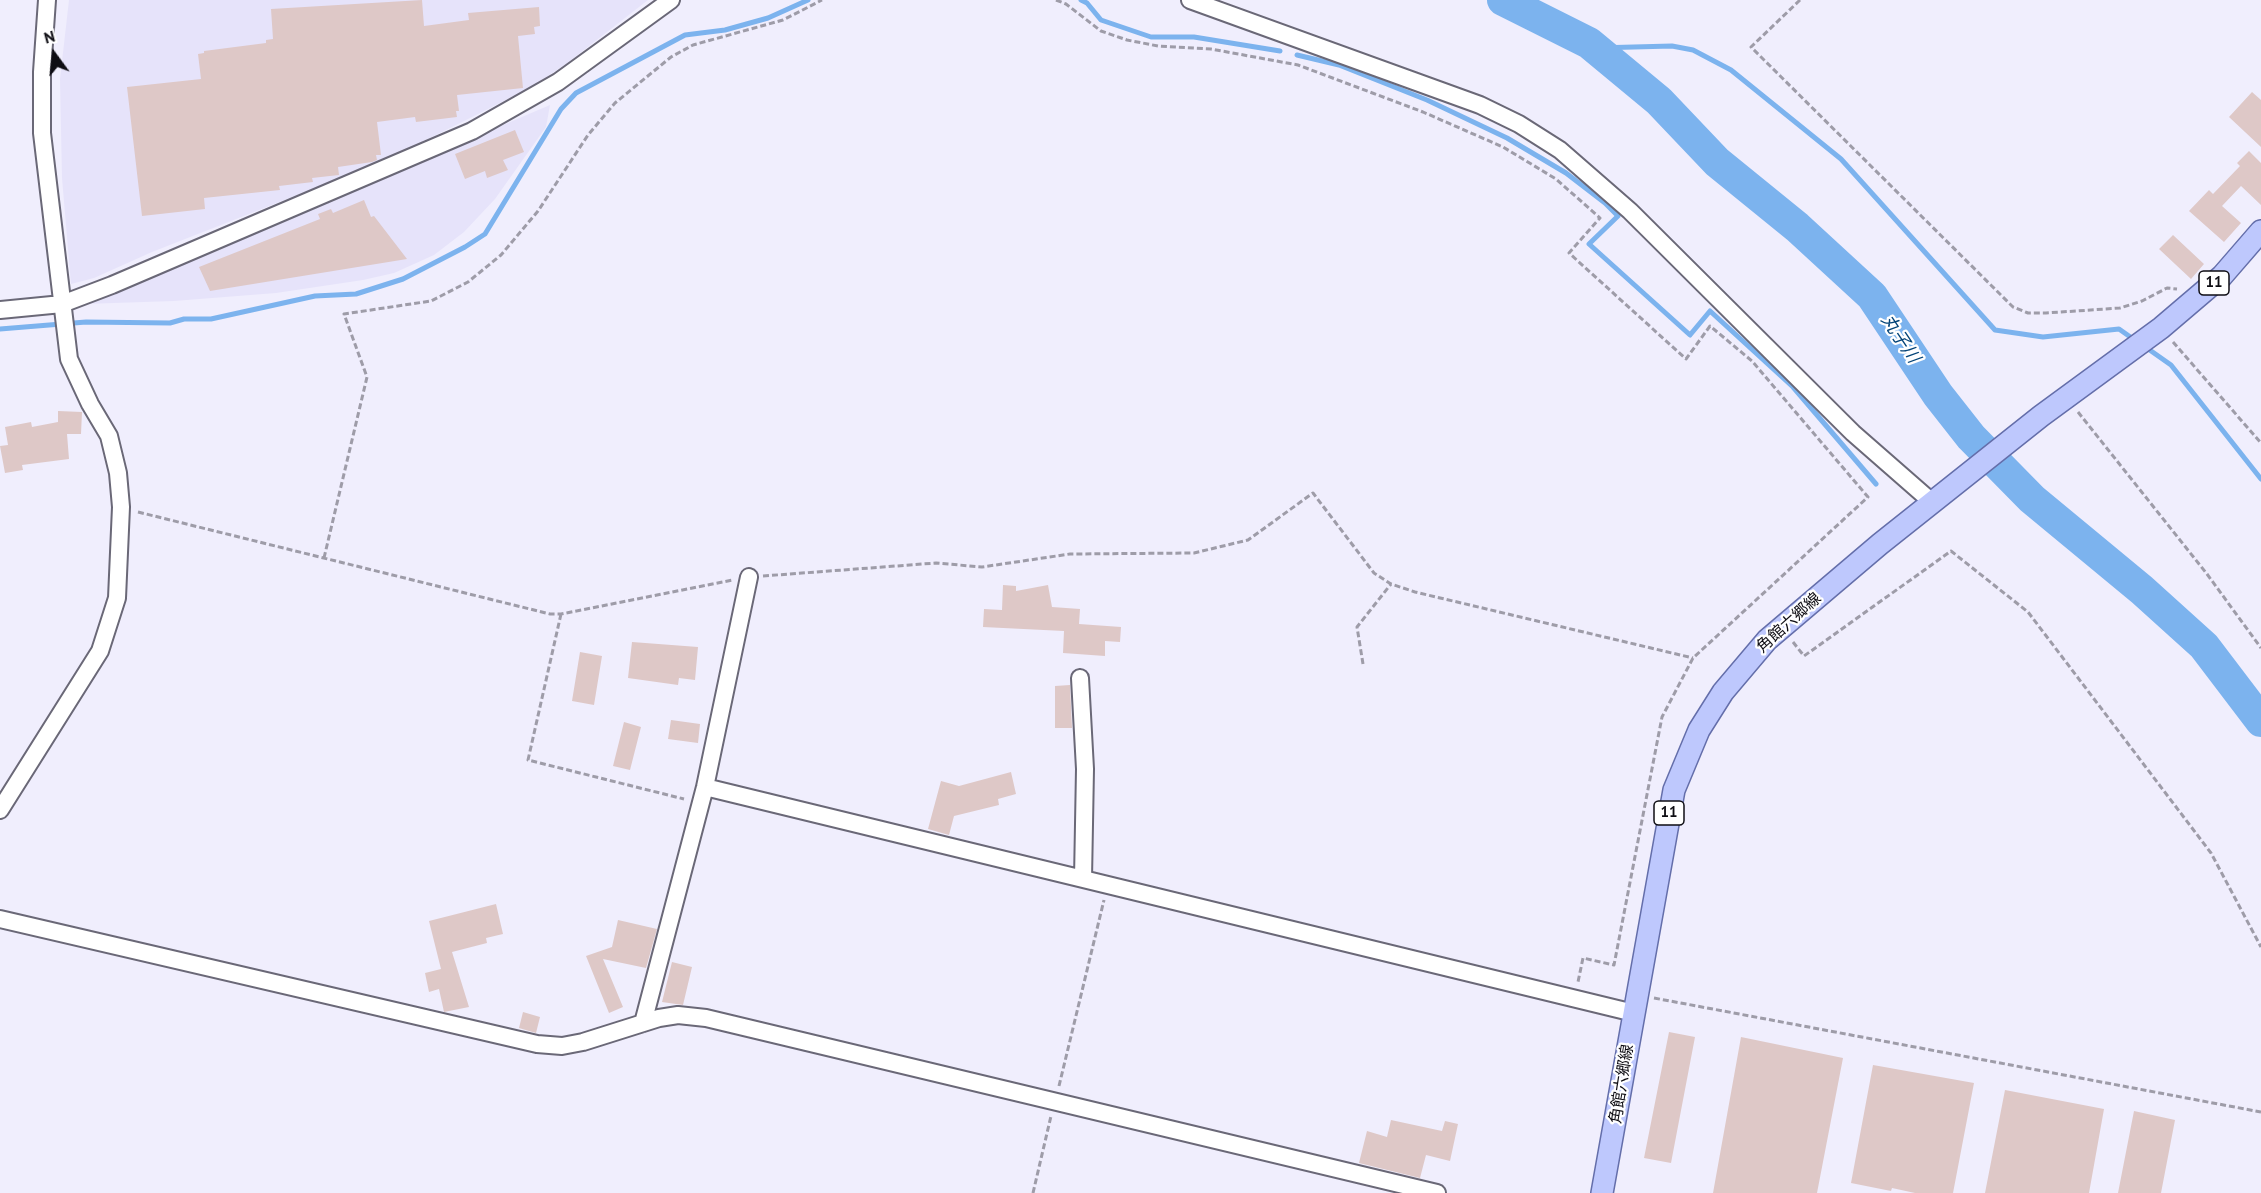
<!DOCTYPE html>
<meta charset="utf-8">
<style>
body{margin:0}
#map{position:relative;width:2261px;height:1193px;overflow:hidden;background:#f0eefd;font-family:"PT Sans",sans-serif}
canvas{display:block}
.north{position:absolute;left:24px;top:24px;width:60px;height:60px;-webkit-text-stroke:4px #fff;paint-order:stroke;rotate:345deg;font-size:16px;font-weight:700;line-height:24px;text-align:center;color:#0e0d13}
.north::after{content:'';display:block;margin:auto;width:21px;height:27px;background:#0e0d13;clip-path:polygon(50% 0,100% 100%,50% 72%,0 100%)}
</style>
<div id="map">
<canvas width="2261" height="1193"></canvas>
<div class="north">N</div>
</div>
<script>
const context = document.querySelector('canvas').getContext('2d');
context.lineJoin = 'round';
function fillPath(path, color) { context.fillStyle = color; context.fill(path, 'evenodd'); }
const shape = rows => new Path2D(rows.map(r => 'M' + r).join(''));
function trace(path, color, width, dash) { context.strokeStyle = color; context.lineWidth = width; context.lineCap = dash ? 'butt' : 'round'; context.setLineDash(dash || []); context.stroke(path); }
function drawText(font, color, halo, rows, align = 'center') {
  context.font = font + ' "PT Sans","Noto Sans JP",sans-serif'; context.lineWidth = 4.5; context.setLineDash([]); context.textBaseline = 'middle'; context.strokeStyle = halo; context.fillStyle = color; for (const [text, x, y, turn = 0] of rows) {
    context.save(); context.translate(x, y); context.rotate((+turn || 0) * Math.PI / 180); context.textAlign = isNaN(turn) ? turn : align; if (halo) context.strokeText(text, 0, 0); context.fillText(text, 0, 0); context.restore();
  }
}
const industrial = shape([
 [69,0,648,0,566,64,530,88,432,137,356,172,152,252,94,278,71,284,62,178,60,79],
 [550,105,546,127,495,199,464,232,434,255,394,273,363,280,276,293,174,301,84,304]
]);
const stream = shape([
 [1081,0,1087,3,1101,20,1151,37,1194,37,1280,51],
 [1595,48,1672,46,1693,50,1731,70,1841,159,1995,330,2043,337,2119,329,2136,341],
 [1297,55,1339,65,1427,100,1507,138,1566,173,1605,203,1618,216,1589,244,1690,335,1710,311,1793,387,1876,484],
 [0,329,86,322,170,323,184,319,211,319,315,296,356,294,403,279,465,247,485,234,561,109,576,93,685,35,725,30,768,18,808,0],
 [2144,346,2171,365,2261,479]
]);
const river = shape([
 [1503,0,1589,43,1659,101,1717,162,1797,227,1872,296,1938,395,1971,437,2032,499,2142,590,2204,646,2261,721]
]);
const building = shape([
 [422,0,424,26,469,20,468,13,539,7,540,26,534,27,535,34,518,36,523,88,457,95,459,111,456,111,457,117,416,122,415,117,377,122,381,155,376,155,377,160,372,162,338,167,339,175,312,178,313,182,279,186,280,190,204,198,205,209,142,216,127,87,201,79,198,54,204,53,204,51,266,43,266,40,273,39,271,9],
 [2252,92,2261,100,2261,147,2229,117],
 [515,130,524,152,503,160,508,170,487,178,485,171,465,179,455,154],
 [2249,151,2261,163,2261,205,2241,186,2222,206,2241,223,2224,242,2189,211,2209,190,2213,194,2240,166,2237,163],
 [364,200,371,217,374,216,407,259,210,291,199,267,320,219,318,214,331,209,333,213],
 [2173,235,2204,264,2191,279,2159,249],
 [58,411,82,412,81,434,67,434,69,459,22,465,23,470,5,473,0,446,8,445,5,427,31,422,32,427,58,422],
 [1003,585,1016,586,1016,591,1048,585,1052,607,1080,609,1079,624,1121,627,1120,642,1105,641,1105,656,1063,653,1064,631,983,627,984,609,1002,610],
 [632,642,698,647,695,680,679,678,678,685,628,678],
 [580,652,602,656,594,705,572,701],
 [1070,685,1072,728,1055,728,1055,686],
 [671,720,700,724,698,743,668,739],
 [624,722,641,727,630,770,613,766],
 [1011,772,1016,794,998,799,999,805,954,816,949,835,928,829,941,781,959,786],
 [496,904,503,934,486,938,487,943,452,952,469,1007,444,1012,439,989,429,992,425,973,441,969,429,921],
 [618,920,657,929,646,968,603,959,623,1007,609,1013,586,956,612,947],
 [672,962,692,967,683,1005,662,1002],
 [523,1012,540,1017,536,1033,519,1028],
 [1669,1032,1695,1037,1671,1163,1644,1158],
 [1741,1037,1843,1058,1817,1193,1713,1193],
 [1873,1065,1974,1083,1953,1193,1915,1193,1892,1188,1891,1191,1851,1183],
 [2005,1090,2104,1109,2089,1193,1985,1193],
 [2134,1111,2175,1120,2161,1193,2118,1193],
 [1391,1120,1442,1131,1445,1121,1458,1124,1450,1161,1426,1155,1420,1178,1359,1163,1367,1131,1387,1137]
]);
const path = shape([
 [1056,0,1066,4,1101,31,1127,40,1158,46,1211,49,1298,65,1423,112,1503,147,1556,179,1600,218,1569,253,1686,359,1710,326,1752,361,1868,497,1693,658,1662,717,1614,965,1583,958,1578,982],
 [1800,0,1751,47,2013,307,2028,313,2046,313,2120,308,2142,301,2167,288,2177,289],
 [2173,342,2261,443],
 [2078,412,2207,574,2261,648],
 [138,512,550,614,561,614,733,580],
 [324,558,367,377,344,314,431,301,468,282,501,255,538,211,588,135,615,103,671,57,693,45,783,20,822,0],
 [763,576,936,563,982,567,1070,554,1194,553,1248,540,1313,493,1374,573,1391,584,1415,592,1693,658],
 [561,614,528,760,684,799],
 [1793,642,1804,656,1951,551,2028,612,2211,853,2261,947],
 [1363,664,1357,627,1391,584],
 [1654,998,2261,1112],
 [1059,1086,1104,900],
 [1033,1193,1051,1116]
]);
const minor = shape([
 [1190,0,1480,105,1519,124,1560,150,1630,211,1853,433,1933,503],
 [0,310,62,304,112,285,472,131,558,82,671,0],
 [1080,678,1085,769,1083,879],
 [705,787,1634,1013],
 [0,810,100,651,117,598,121,507,118,473,109,436,90,404,69,359,42,133,42,72,47,0],
 [0,919,537,1044,562,1046,583,1042,659,1018,678,1015,706,1018,1437,1193],
 [643,1023,705,787,749,577]
]);
const major = shape([
 [1602,1193,1674,790,1699,730,1723,692,1767,640,1880,544,2041,416,2161,328,2222,276,2261,231]
]);
const shields = [
 [2214,283,30],
 [1669,813,30]
];
const shieldNames = [
 ["11",2214,283],
 ["11",1669,813]
];
const streetNames = [
 ["角館六郷線",1789,623,-42],
 ["角館六郷線",1622,1084,-81]
];
const waterNames = [
 ["丸子川",1900,339,56]
];
fillPath(industrial, '#e6e3fa');
trace(stream, '#7cb3ee', 5);
trace(river, '#7cb3ee', 32);
fillPath(building, '#dec8c7');
trace(minor, '#6a6877', 20);
trace(major, '#646eaa', 24);
trace(path, '#9e9ca8', 3, [6, 3]);
trace(minor, '#fff', 16);
trace(major, '#bec8fd', 21);
for (const [x, y, w] of shields) { const box = new Path2D(); box.roundRect(x - w / 2, y - 12, w, 24, 4.5); context.fillStyle = '#fff'; context.fill(box); trace(box, '#0e0d13', 1.5); }
drawText('bold 15px', '#0e0d13', null, shieldNames);
drawText('16px', '#0e0d13', '#fff', streetNames);
drawText('italic 18px', '#044478', '#fff', waterNames);
</script>
